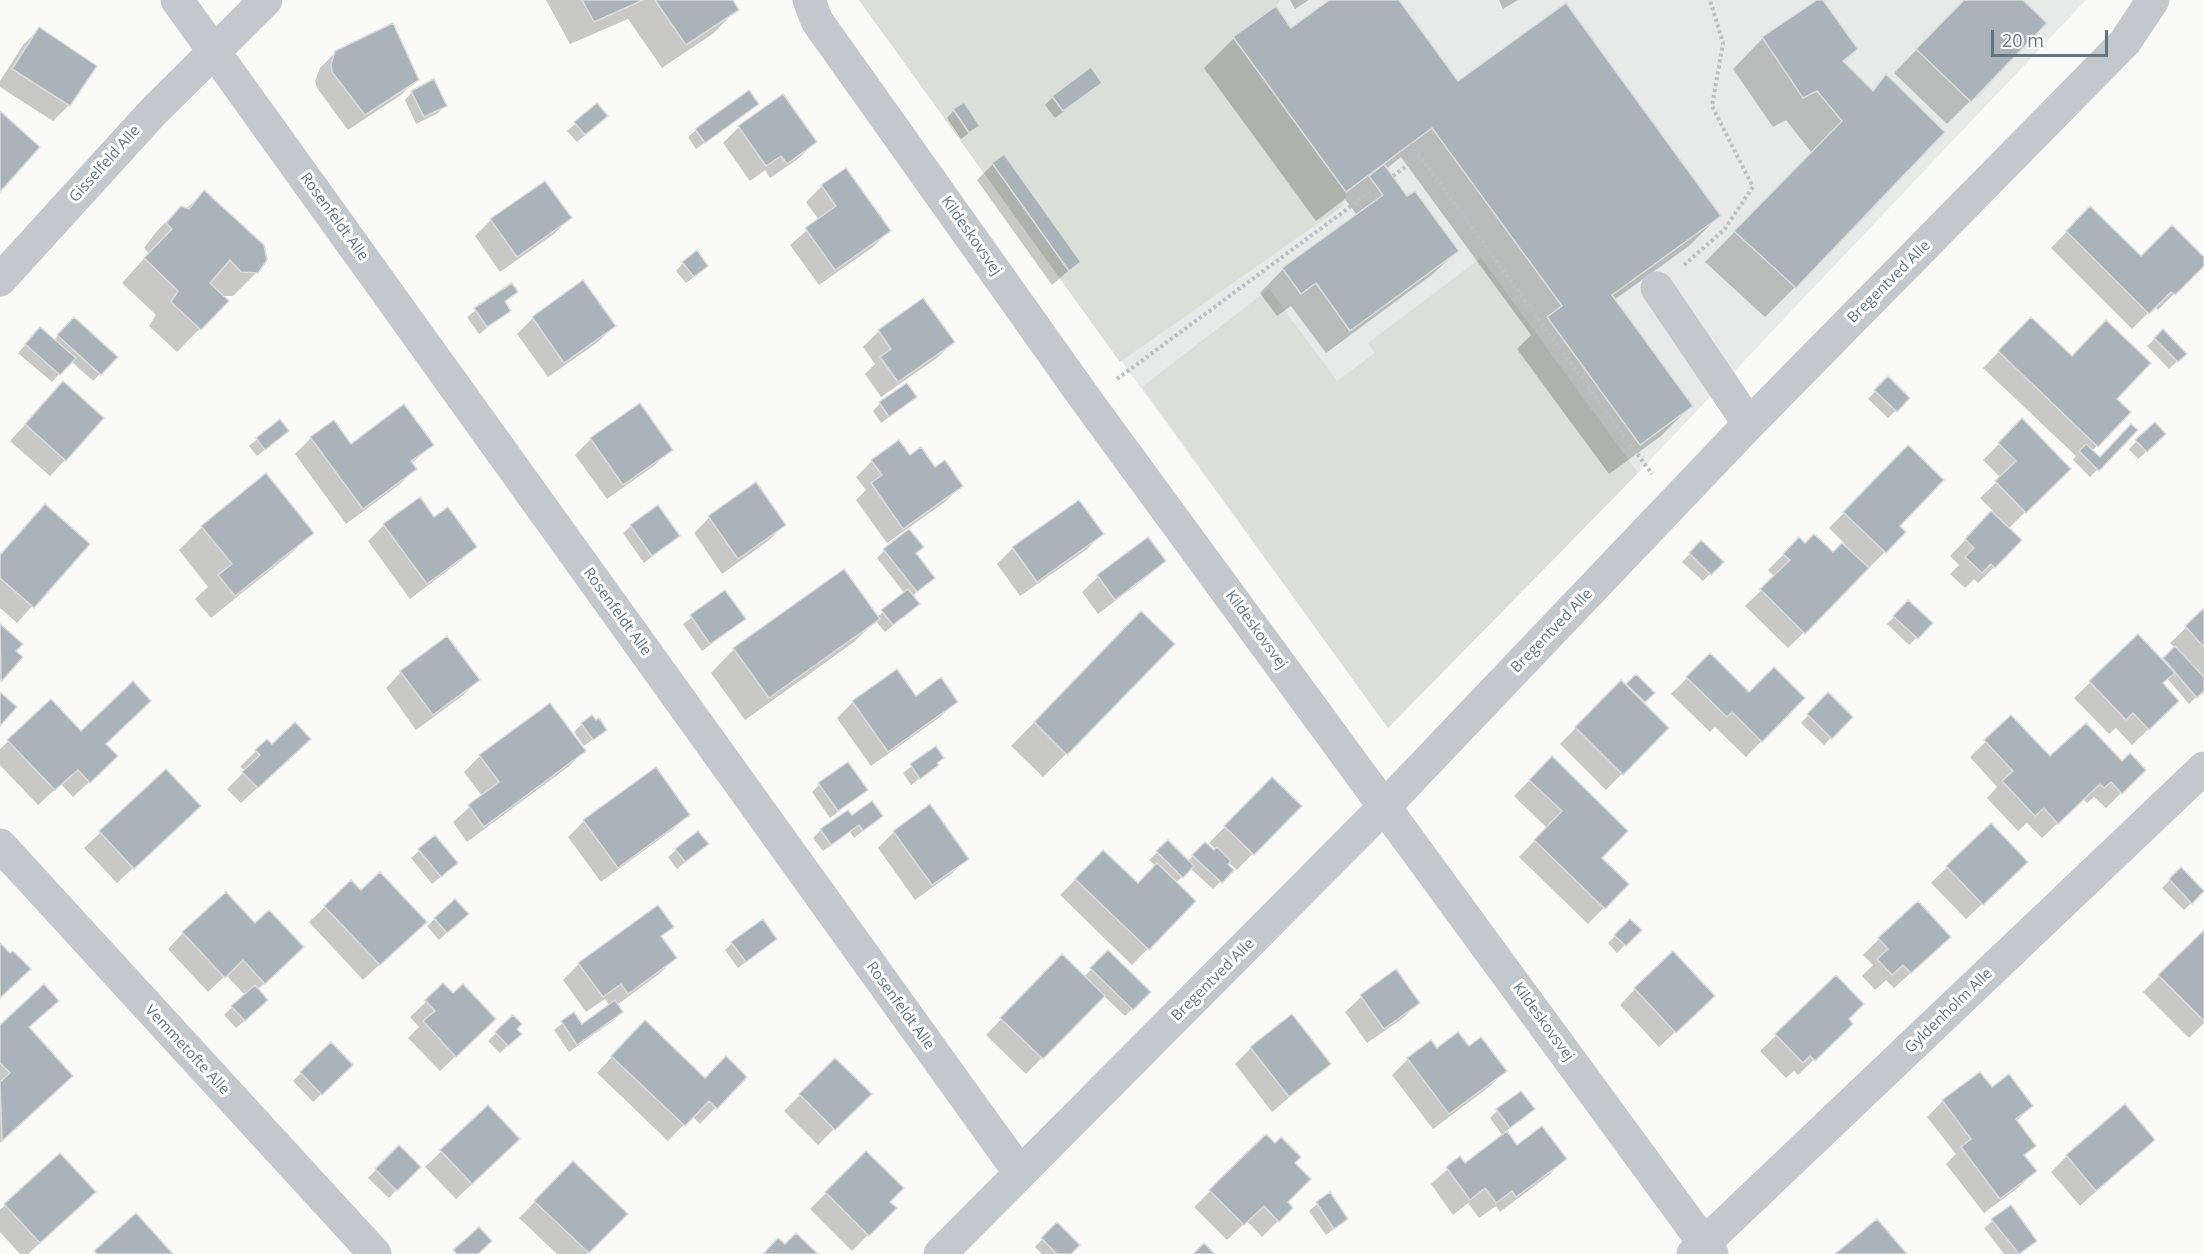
<!DOCTYPE html>
<style>
body{margin:0}
#map{position:relative;width:2204px;height:1254px;overflow:hidden;background:#fafaf8;font-family:"Open Sans",sans-serif}
canvas{display:block}
.scale{position:absolute;left:1991px;top:30px;width:117px;height:27px;box-sizing:border-box;border:3px solid #657683;border-top:0;padding-left:8px;font-size:18px;line-height:21px;white-space:nowrap;color:#657683;-webkit-text-stroke:4px #fff;paint-order:stroke}
</style>
<div id="map">
<canvas width="2204" height="1254"></canvas>
<div class="scale">20 m</div>
</div>
<script>
const context = document.querySelector('canvas').getContext('2d');
context.lineJoin = 'round';
function fillPath(path, color) { context.fillStyle = color; context.fill(path, 'evenodd'); }
const shape = rows => new Path2D(rows.map(r => 'M' + r).join(''));
function trace(path, color, width, dash) { context.strokeStyle = color; context.lineWidth = width; context.lineCap = dash ? 'butt' : 'round'; context.setLineDash(dash || []); context.stroke(path); }
function drawText(font, color, halo, rows, align = 'center') {
  context.font = font + ' "Open Sans",sans-serif'; context.lineWidth = 6; context.setLineDash([]); context.textBaseline = 'middle'; context.strokeStyle = halo; context.fillStyle = color; for (const [text, x, y, turn = 0] of rows) {
    context.save(); context.translate(x, y); context.rotate((+turn || 0) * Math.PI / 180); context.textAlign = isNaN(turn) ? turn : align; if (halo) context.strokeText(text, 0, 0); context.fillText(text, 0, 0); context.restore();
  }
}
const built = shape([
 [859,0,2086,0,1638,473,1388,728]
]);
const green = shape([
 [859,0,1280,0,1276,6,1233,37,1346,192,1343,206,1120,362],
 [1481,258,1638,473,1388,728,1142,387,1269,289,1337,381,1375,353,1368,343]
]);
const shadow = shape([
 [546,0,731,0,737,9,714,33,662,68,628,19,570,44],
 [1290,0,1309,0,1295,9],
 [1332,0,1397,0,1458,83,1719,216,1689,246,1614,300,1691,406,1661,436,1609,474,1517,349,1531,335,1401,157,1386,169,1407,199,1457,251,1433,274,1326,353,1291,306,1277,316,1260,293,1283,269,1357,215,1345,199,1316,221,1204,68,1234,38,1291,30],
 [1499,0,1518,0,1503,9],
 [1819,0,1856,49,1843,63,1872,91,1886,77,1795,287,1765,317,1705,262,1812,153,1786,120,1773,127,1733,69,1763,38],
 [1965,0,2021,0,1970,101,1947,124,1894,73],
 [39,29,95,66,69,105,53,121,0,87,0,81,23,45],
 [336,52,417,79,401,95,348,130,317,88,315,81,320,68],
 [1100,83,1055,118,1045,105,1053,97],
 [412,92,446,105,438,113,416,124,405,100],
 [783,96,815,142,799,158,770,178,765,170,750,181,723,143,739,127],
 [757,104,696,149,688,137,696,130],
 [597,105,598,124,577,142,567,131],
 [954,110,978,126,961,139,947,118],
 [993,164,1079,262,1052,285,977,180],
 [845,170,889,231,873,247,819,285,790,245,819,220,806,202,822,186],
 [204,192,257,272,233,296,222,296,227,301,177,352,149,326,156,315,122,283,149,253,144,248,157,231,181,207,186,209],
 [2090,208,2141,258,2204,259,2204,264,2158,310,2155,306,2132,329,2051,248],
 [570,218,554,234,500,272,475,236,491,220],
 [683,263,699,273,686,283,676,271],
 [583,283,614,326,598,342,548,377,517,334,533,318],
 [511,285,516,292,504,303,509,311,479,334,467,317],
 [74,319,115,357,93,381,71,361,52,382,18,353,33,336,54,340],
 [879,331,953,342,937,358,881,397,865,374,875,364,863,347],
 [2163,331,2185,354,2169,369,2147,346],
 [2015,335,2115,399,2129,412,2092,451,2100,459,2136,430,2090,477,2073,460,2076,456,1983,368],
 [1888,378,1908,398,1888,418,1868,399],
 [63,383,65,460,50,476,10,441],
 [915,397,881,423,873,411,880,403],
 [279,421,287,431,257,456,249,446],
 [2022,421,2069,469,2008,529,1994,567,1978,583,1974,579,1965,588,1950,574,1959,565,1950,556,1993,511,1980,498,2001,478,1983,460],
 [2154,424,2157,442,2138,459,2129,449],
 [311,438,350,446,432,445,411,464,415,469,399,485,346,524,295,454],
 [591,439,671,449,655,465,607,499,575,455],
 [1909,447,1898,526,1885,552,1788,648,1745,606,1775,577,1768,570,1799,539,1805,545,1833,554,1844,543,1829,528],
 [910,457,961,486,945,502,887,543,856,500,866,490,856,477,872,461],
 [419,500,434,519,475,547,459,562,410,599,368,541,384,525],
 [45,506,88,544,17,623,0,608,0,555],
 [709,518,784,525,768,541,722,574,694,533],
 [631,526,678,536,644,563,623,533],
 [202,527,312,533,288,556,211,618,195,599,208,587,179,550],
 [1102,534,1086,550,1020,596,997,564,1013,548],
 [1148,539,1164,561,1148,576,1098,614,1082,592,1098,577],
 [1701,542,1722,562,1703,581,1682,562],
 [884,551,915,554,933,578,912,596,910,611,885,632,876,621,854,642,745,720,711,673,734,649,877,617,905,594,877,558],
 [725,592,744,619,702,651,683,624],
 [1908,602,1931,623,1909,645,1887,624],
 [2204,610,2204,689,2189,704,2167,678,2161,684,2177,701,2132,745,2116,728,2109,734,2074,698,2138,636,2162,661,2175,648,2170,643],
 [0,626,21,644,14,651,21,657,0,680],
 [1118,637,1066,754,1043,777,1011,746],
 [1710,655,1749,694,1803,698,1746,757,1715,727,1710,732,1671,694],
 [896,671,915,698,956,701,940,717,871,766,837,718,853,702],
 [401,672,478,680,462,696,416,730,386,688],
 [1636,676,1652,693,1642,703,1667,728,1606,790,1560,744,1621,682,1625,687],
 [1828,694,1851,717,1824,745,1801,723],
 [51,701,81,733,104,744,100,772,73,797,61,784,38,805,0,765,0,749],
 [2011,717,2050,759,2121,763,2144,770,2106,808,2094,797,2087,803,2083,799,2042,838,2027,823,2018,831,1987,798,1997,787,1970,757],
 [582,724,605,730,584,746,574,732],
 [272,747,293,755,241,803,227,789,245,771,240,767,256,751],
 [935,748,937,765,911,785,903,773],
 [584,751,568,767,467,842,453,822,482,796,464,772,480,756],
 [1552,758,1600,858,1627,884,1588,924,1519,857,1547,828,1514,796],
 [166,771,183,821,117,883,84,848],
 [819,785,866,790,830,818,812,792],
 [1256,795,1299,806,1237,870,1228,862,1226,864,1232,870,1213,889,1190,868,1176,883,1194,901,1132,965,1060,895,1103,852,1137,885,1156,866,1149,860,1168,842,1188,861,1205,844,1214,852,1217,850,1209,843],
 [688,815,672,830,601,882,568,837,584,821],
 [881,816,854,838,850,832,823,851,813,838,821,830,852,817],
 [1991,825,2010,878,1966,919,1931,883],
 [894,832,967,859,951,874,915,900,878,848],
 [435,837,449,870,432,884,411,858],
 [707,844,677,869,668,857,676,850],
 [2181,869,2203,892,2184,910,2162,888],
 [455,901,459,921,439,940,427,926],
 [325,907,409,937,363,980,309,922],
 [1630,921,1640,930,1617,953,1608,943],
 [672,927,660,938,675,958,659,974,617,1005,622,1012,614,1020,569,1052,554,1030,574,1014,582,1026,610,1006,605,999,586,1012,563,980,579,964],
 [2204,932,2204,1023,2189,1038,2143,992],
 [183,933,286,963,257,990,259,1008,236,1028,224,1015,245,995,226,975,208,992,168,949],
 [775,939,738,968,725,950,732,943],
 [1879,939,1933,953,1894,988,1886,980,1875,990,1862,976,1873,965,1863,955],
 [1108,952,1149,992,1125,1016,1103,995,1026,1074,986,1035,1062,956,1084,977],
 [1395,971,1418,1003,1402,1019,1367,1043,1345,1012,1361,997],
 [1836,977,1847,1019,1851,1024,1798,1075,1794,1071,1786,1078,1760,1051],
 [443,986,478,1035,440,1071,408,1038,419,1027,410,1017],
 [1635,989,1697,1012,1659,1047,1620,1005],
 [57,1001,28,1029,47,1099,0,1143,0,1027],
 [513,1017,515,1029,519,1034,500,1053,488,1041],
 [629,1038,705,1080,745,1077,700,1124,692,1116,668,1141,597,1073],
 [331,1044,351,1065,313,1102,293,1081],
 [1251,1048,1329,1063,1272,1112,1235,1064],
 [1437,1050,1505,1071,1489,1087,1433,1129,1392,1075,1408,1059],
 [835,1060,869,1094,818,1145,784,1111],
 [1991,1089,2031,1106,2016,1122,2034,1146,2024,1156,2035,1171,2019,1187,1984,1213,1946,1164,1956,1154,1927,1117,1943,1101],
 [488,1107,503,1155,456,1199,425,1167],
 [1533,1109,1505,1132,1517,1147,1565,1159,1549,1175,1500,1212,1496,1206,1479,1218,1468,1203,1453,1215,1431,1184,1460,1158,1465,1165,1503,1136,1490,1118,1497,1111],
 [1266,1136,1293,1163,1285,1202,1291,1208,1262,1237,1247,1221,1227,1240,1194,1207],
 [2153,1140,2080,1206,2051,1172,2067,1156],
 [399,1147,419,1167,389,1198,368,1178],
 [866,1153,888,1202,895,1208,852,1251,810,1209],
 [60,1155,78,1208,28,1254,20,1254,0,1232,0,1210],
 [573,1163,625,1214,586,1254,557,1254,519,1218],
 [1329,1194,1346,1219,1326,1235,1309,1211],
 [2010,1207,2035,1241,2020,1254,2004,1254,1984,1228],
 [1057,1224,1069,1254,1042,1254,1035,1247]
]);
const building = shape([
 [582,0,643,0,594,22,582,0],
 [655,0,733,0,739,10,686,45,655,0],
 [1329,0,1399,0,1458,81,1566,3,1721,216,1612,295,1693,406,1640,445,1547,317,1562,306,1432,128,1346,192,1233,37,1276,6,1291,28,1329,0],
 [1817,0,1823,0,1858,49,1843,61,1873,91,1886,74,1945,132,1796,288,1734,231,1842,121,1817,91,1803,98,1762,37,1817,0],
 [1964,0,2023,0,2047,23,1971,102,1916,49,1964,0],
 [393,23,419,80,365,115,332,72,331,64,335,51,393,23],
 [39,27,97,66,70,106,12,69,39,27],
 [1091,67,1102,83,1063,111,1052,96,1091,67],
 [434,79,447,106,424,117,411,91,434,79],
 [749,90,759,104,705,143,695,129,749,90],
 [783,94,817,142,787,164,781,156,766,166,738,126,783,94],
 [964,102,980,126,969,133,953,109,964,102],
 [597,103,608,116,585,135,574,122,597,103],
 [0,111,40,147,0,192,0,111],
 [1004,154,1081,262,1069,271,992,163,1004,154],
 [1384,164,1407,196,1415,191,1459,251,1350,331,1316,283,1301,294,1282,268,1383,195,1369,176,1384,164],
 [846,168,891,231,835,270,805,228,836,206,821,185,846,168],
 [545,181,572,218,517,257,490,219,545,181],
 [204,190,264,245,267,260,258,273,241,272,230,260,210,283,229,301,201,330,171,302,178,291,144,258,172,229,166,223,181,206,189,209,204,190],
 [2090,206,2141,256,2172,225,2204,257,2204,266,2175,295,2171,292,2149,314,2066,231,2090,206],
 [697,250,708,266,694,277,682,262,697,250],
 [583,280,616,326,564,363,532,317,583,280],
 [512,283,518,292,505,301,511,311,487,327,474,308,512,283],
 [923,298,955,342,898,382,880,357,891,349,878,330,923,298],
 [74,317,118,357,101,375,57,335,74,317],
 [2031,317,2072,356,2106,320,2151,363,2117,399,2131,412,2098,447,1998,351,2031,317],
 [40,327,76,358,60,375,25,344,40,327],
 [2163,329,2187,354,2178,362,2154,338,2163,329],
 [1888,376,1910,398,1897,412,1874,390,1888,376],
 [63,381,104,418,66,461,25,424,63,381],
 [907,383,917,397,889,417,879,402,907,383],
 [640,403,673,450,623,485,590,438,640,403],
 [404,404,434,445,411,461,417,469,363,509,310,437,334,420,351,444,404,404],
 [2022,418,2071,469,2026,513,1995,481,2016,461,1998,443,2022,418],
 [280,419,289,431,265,450,256,438,280,419],
 [2155,422,2166,434,2147,452,2135,440,2155,422],
 [2131,424,2138,430,2099,471,2079,451,2086,444,2100,457,2131,424],
 [899,440,910,455,921,447,935,467,945,460,963,486,903,529,871,483,882,475,871,460,899,440],
 [1908,445,1944,480,1900,526,1906,532,1886,553,1843,512,1908,445],
 [266,473,314,533,235,596,218,575,232,564,201,526,266,473],
 [756,482,786,525,738,559,708,516,756,482],
 [420,497,434,517,448,507,477,547,427,584,383,524,420,497],
 [1079,500,1104,534,1037,582,1012,547,1079,500],
 [45,504,90,544,34,608,0,578,0,555,45,504],
 [658,505,680,536,652,556,630,525,658,505],
 [1991,511,2022,540,1995,568,1991,564,1982,573,1965,557,1974,548,1965,539,1991,511],
 [909,529,924,547,916,553,935,578,917,592,883,549,909,529],
 [1814,534,1833,552,1842,543,1869,568,1805,634,1760,589,1790,560,1783,554,1799,537,1805,543,1814,534],
 [1148,537,1166,561,1115,600,1097,575,1148,537],
 [1701,540,1724,562,1711,575,1689,553,1701,540],
 [844,569,880,619,769,698,733,648,844,569],
 [908,589,920,604,893,625,881,610,908,589],
 [725,590,746,619,710,644,690,615,725,590],
 [1908,600,1933,623,1918,639,1893,616,1908,600],
 [2204,608,2204,647,2185,626,2204,608],
 [1141,611,1175,644,1067,755,1034,722,1141,611],
 [0,624,23,644,16,651,23,657,1,682,0,624],
 [2138,634,2175,673,2163,683,2179,701,2149,730,2133,713,2126,720,2089,681,2138,634],
 [447,636,480,680,433,715,400,671,447,636],
 [2175,646,2204,677,2204,691,2197,698,2163,658,2175,646],
 [1710,653,1749,692,1774,667,1805,698,1762,742,1732,712,1727,717,1686,677,1710,653],
 [897,669,916,696,941,677,958,702,888,752,852,701,897,669],
 [1636,674,1655,693,1645,702,1626,684,1636,674],
 [1621,680,1669,728,1623,775,1575,727,1621,680],
 [133,681,151,701,106,744,118,756,90,783,78,770,55,790,7,740,51,699,81,731,133,681],
 [0,692,17,707,0,726,0,692],
 [1828,692,1853,717,1832,739,1807,714,1828,692],
 [550,703,586,751,484,827,468,805,499,782,479,755,550,703],
 [592,715,596,720,599,718,607,730,593,740,581,723,592,715],
 [2011,715,2050,756,2086,723,2122,761,2130,753,2146,770,2122,794,2111,782,2104,788,2100,784,2058,824,2044,808,2035,816,2002,781,2013,771,1984,740,2011,715],
 [295,722,311,739,258,788,242,772,260,755,255,750,267,739,272,744,295,722],
 [936,746,944,758,937,763,939,765,920,779,910,764,936,746],
 [1552,756,1628,831,1602,858,1629,884,1605,909,1534,840,1562,811,1529,780,1552,756],
 [848,762,868,790,838,811,818,783,848,762],
 [656,767,690,815,618,868,583,820,656,767],
 [166,769,201,806,134,869,99,831,166,769],
 [1272,777,1302,806,1254,855,1224,826,1272,777],
 [872,801,883,816,863,831,859,825,831,845,820,829,848,810,852,815,872,801],
 [930,804,969,859,932,885,893,831,930,804],
 [1991,823,2028,862,1983,905,1946,866,1991,823],
 [698,831,709,844,685,862,675,849,698,831],
 [435,835,458,863,441,877,418,849,435,835],
 [1168,840,1194,866,1183,878,1156,851,1168,840],
 [1205,842,1214,850,1217,847,1231,861,1228,864,1234,870,1222,883,1192,855,1205,842],
 [1103,850,1138,883,1157,863,1196,901,1149,950,1075,879,1103,850],
 [2181,867,2204,891,2192,904,2169,879,2181,867],
 [380,872,427,922,380,965,324,906,351,880,361,890,380,872],
 [226,892,255,923,269,910,304,947,265,984,243,960,225,978,182,932,226,892],
 [455,899,469,914,447,933,434,918,455,899],
 [1918,901,1951,937,1911,973,1903,965,1892,975,1877,959,1888,949,1878,938,1918,901],
 [658,905,674,927,661,936,677,958,628,994,621,984,603,997,578,963,658,905],
 [763,919,777,939,746,962,731,942,763,919],
 [1630,919,1642,930,1626,946,1614,935,1630,919],
 [2204,930,2204,1021,2158,975,2204,930],
 [0,943,10,953,13,951,31,969,0,998,0,943],
 [1108,950,1151,992,1133,1010,1090,968,1108,950],
 [1673,951,1715,996,1676,1033,1634,988,1673,951],
 [1062,954,1105,996,1043,1059,1000,1018,1062,954],
 [1396,969,1420,1003,1384,1029,1360,995,1396,969],
 [1836,975,1864,1004,1849,1019,1853,1024,1815,1061,1810,1056,1803,1063,1775,1034,1836,975],
 [443,983,453,993,463,984,496,1019,456,1057,423,1021,435,1011,425,1000,443,983],
 [44,984,59,1001,29,1027,73,1076,2,1141,0,1082,10,1073,0,1063,0,1025,44,984],
 [255,985,268,1000,245,1021,231,1006,255,985],
 [615,1000,623,1012,577,1045,561,1021,574,1012,582,1024,615,1000],
 [1292,1014,1331,1064,1289,1097,1250,1047,1292,1014],
 [513,1015,522,1024,517,1029,522,1034,508,1046,495,1032,513,1015],
 [645,1020,705,1078,726,1056,747,1077,717,1109,709,1101,685,1126,611,1056,645,1020],
 [1458,1032,1469,1046,1481,1037,1507,1071,1449,1114,1407,1058,1431,1040,1437,1048,1458,1032],
 [331,1042,353,1065,322,1095,300,1072,331,1042],
 [835,1058,872,1094,835,1130,799,1094,835,1058],
 [1980,1072,1992,1087,2009,1074,2033,1106,2016,1119,2036,1146,2024,1155,2037,1171,2000,1199,1961,1147,1971,1139,1942,1100,1980,1072],
 [1521,1091,1535,1109,1510,1128,1496,1109,1521,1091],
 [2125,1104,2155,1140,2096,1191,2066,1155,2125,1104],
 [488,1105,520,1139,472,1184,440,1150,488,1105],
 [1542,1126,1567,1159,1516,1197,1512,1191,1496,1203,1485,1188,1470,1200,1446,1167,1460,1156,1465,1163,1507,1131,1517,1145,1542,1126],
 [1266,1134,1275,1143,1281,1137,1301,1157,1295,1163,1311,1179,1288,1202,1293,1208,1279,1222,1264,1206,1244,1225,1209,1190,1266,1134],
 [399,1145,421,1167,397,1191,375,1169,399,1145],
 [866,1151,904,1188,890,1202,897,1208,869,1236,825,1192,866,1151],
 [60,1153,96,1192,40,1243,4,1204,60,1153],
 [573,1161,628,1214,589,1253,534,1201,573,1161],
 [1330,1192,1348,1219,1334,1229,1316,1202,1330,1192],
 [2011,1205,2037,1241,2019,1254,1991,1219,2011,1205],
 [136,1213,173,1254,97,1254,94,1251,136,1213],
 [1877,1219,1907,1254,1835,1254,1877,1219],
 [1057,1222,1080,1245,1071,1254,1057,1254,1041,1238,1057,1222],
 [479,1227,492,1241,478,1254,457,1254,453,1250,479,1227],
 [796,1233,818,1254,763,1254,778,1238,785,1244,796,1233],
 [1204,1243,1215,1254,1193,1254,1204,1243]
]);
const path = shape([
 [1411,144,1652,474],
 [1393,176,1420,156],
 [1684,265,1724,230,1753,187,1712,106,1723,43,1710,0],
 [1117,379,1377,187]
]);
const minor = shape([
 [177,0,1020,1173],
 [809,0,817,21,1087,401,1712,1254],
 [0,280,153,112,266,0],
 [1657,288,1749,424],
 [0,845,375,1254],
 [940,1254,1385,806,1749,424,2125,42,2153,0],
 [1693,1254,2204,768]
]);
const streetNames = [
 ["Gisselfeld Alle",105,164,-48],
 ["Rosenfeldt Alle",334,217,54],
 ["Kildeskovsvej",971,236,55],
 ["Bregentved Alle",1889,282,-45],
 ["Rosenfeldt Alle",617,612,54],
 ["Kildeskovsvej",1256,630,54],
 ["Bregentved Alle",1552,631,-46],
 ["Bregentved Alle",1213,980,-45],
 ["Rosenfeldt Alle",900,1006,54],
 ["Gyldenholm Alle",1949,1011,-44],
 ["Kildeskovsvej",1543,1022,54],
 ["Vemmetofte Alle",187,1050,47]
];
fillPath(built, '#e8e9e9');
fillPath(green, '#dadfd7');
fillPath(shadow, '#0003');
fillPath(building, '#aab3b9');
trace(building, '#dcdcda', 1.5);
trace(path, '#bbbfc2', 4, [3, 3]);
trace(minor, '#c3c8cc', 33);
drawText('15px', '#657683', '#fff', streetNames);
</script>
